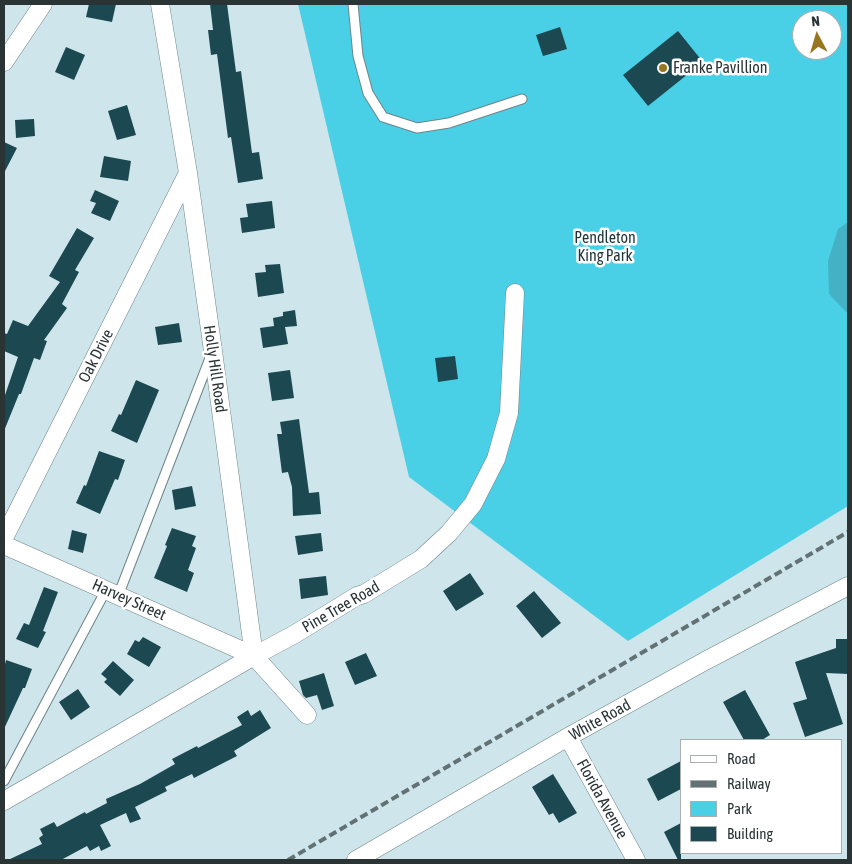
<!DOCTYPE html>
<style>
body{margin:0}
#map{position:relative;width:852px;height:864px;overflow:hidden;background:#cee6eb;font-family:"Asap Condensed",sans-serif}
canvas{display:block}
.frame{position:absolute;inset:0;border:5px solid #2a3435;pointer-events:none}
.legend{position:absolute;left:680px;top:739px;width:162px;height:115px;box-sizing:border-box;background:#fff;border:1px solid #aaaeae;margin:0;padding:6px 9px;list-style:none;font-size:15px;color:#2a3435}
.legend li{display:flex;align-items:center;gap:10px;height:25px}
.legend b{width:25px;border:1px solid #aaaeae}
.north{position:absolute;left:792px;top:10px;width:50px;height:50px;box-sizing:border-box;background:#fff;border:1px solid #aaaeae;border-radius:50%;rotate:354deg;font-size:14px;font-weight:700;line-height:20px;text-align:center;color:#2a3435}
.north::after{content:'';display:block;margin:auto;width:18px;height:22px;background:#987620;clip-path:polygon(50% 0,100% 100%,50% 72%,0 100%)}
</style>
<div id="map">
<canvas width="852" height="864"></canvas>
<div class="frame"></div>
<ul class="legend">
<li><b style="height:6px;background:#fff"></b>Road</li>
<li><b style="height:6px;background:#627173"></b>Railway</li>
<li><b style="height:14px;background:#4ad0e6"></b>Park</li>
<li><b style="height:14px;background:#1c4951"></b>Building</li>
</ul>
<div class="north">N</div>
</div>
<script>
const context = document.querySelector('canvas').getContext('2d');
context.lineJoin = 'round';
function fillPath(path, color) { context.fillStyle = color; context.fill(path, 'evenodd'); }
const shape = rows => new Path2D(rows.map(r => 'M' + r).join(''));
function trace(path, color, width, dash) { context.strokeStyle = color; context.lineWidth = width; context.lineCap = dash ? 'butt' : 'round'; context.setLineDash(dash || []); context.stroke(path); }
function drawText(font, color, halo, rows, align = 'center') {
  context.font = font + ' "Asap Condensed",sans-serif'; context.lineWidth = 5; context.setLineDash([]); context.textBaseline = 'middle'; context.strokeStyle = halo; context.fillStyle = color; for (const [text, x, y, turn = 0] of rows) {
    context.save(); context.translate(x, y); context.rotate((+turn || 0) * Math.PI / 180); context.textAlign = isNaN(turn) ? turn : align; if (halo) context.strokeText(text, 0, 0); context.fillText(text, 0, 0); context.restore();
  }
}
const green = shape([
 [298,4,848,4,848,506,628,641,409,477],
 [802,20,832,20,832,50,802,50]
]);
const water = shape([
 [848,222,848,314,829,294,828,261,838,229]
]);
const building = shape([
 [89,4,116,4,112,22,86,17],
 [210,4,227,4,236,72,241,71,252,153,259,152,263,179,238,183,231,137,228,138,217,54,211,55,208,30,213,30],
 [560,27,567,49,543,56,536,35],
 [678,31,703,62,648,106,623,75],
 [66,47,85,55,74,80,55,72],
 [127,105,136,135,117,140,108,111],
 [34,119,35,136,16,138,15,120],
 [4,142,17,148,4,173],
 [104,156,131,161,128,181,100,177],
 [95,190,119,201,110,221,91,213,96,203,90,201],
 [272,201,275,228,242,233,240,218,248,217,246,204],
 [77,228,94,238,75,270,79,272,62,304,67,308,44,340,47,341,40,360,34,358,21,394,19,394,4,431,4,398,18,357,4,351,4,333,7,334,13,320,28,326,60,282,49,276],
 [280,264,284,293,258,297,255,273,266,272,265,265],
 [295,310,297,326,285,327,288,344,263,348,260,328,274,326,273,318,283,316,283,312],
 [179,323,182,342,158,345,155,327],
 [455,356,458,379,438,382,435,358],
 [290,370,294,398,272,401,268,373],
 [136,380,159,390,137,443,111,431,119,414,121,415],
 [299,419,309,493,319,492,321,514,293,516,292,487,288,472,282,473,277,434,282,434,280,422],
 [99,451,125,460,118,480,115,479,100,514,76,503,84,485,86,486],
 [192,486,196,506,175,510,172,490],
 [172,528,196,536,192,546,196,548,188,570,194,573,187,592,154,578,167,546,165,545],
 [72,530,87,534,83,553,68,549],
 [321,533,323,551,298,555,295,536],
 [470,573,484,594,456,611,443,591],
 [326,576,328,595,301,599,299,579],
 [44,587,58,592,43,631,46,632,38,648,16,639,24,623,29,625],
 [534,591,561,623,542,638,516,606],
 [143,637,161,647,149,667,127,654,135,640,139,642],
 [836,639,848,639,848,674,826,673,843,724,805,737,793,703,807,699,795,662,836,648],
 [366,653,377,676,355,685,345,662],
 [6,660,32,669,25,688,23,688,4,729,4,668],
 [113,661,134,680,120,696,104,682,107,679,101,674],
 [324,673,334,706,322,710,317,695,306,698,303,695,299,681],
 [78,689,90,707,71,720,59,702],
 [745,690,770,735,762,740,744,740,723,702],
 [248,710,251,716,260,710,271,728,234,751,237,756,194,778,192,774,165,787,167,791,135,807,141,819,130,823,126,813,100,825,111,846,101,851,99,846,90,851,87,846,61,860,8,860,42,844,39,838,43,835,40,829,54,822,57,827,85,812,86,814,107,803,106,799,140,784,175,764,172,759,197,746,198,748,242,725,237,717],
 [681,761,681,789,658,801,647,779],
 [553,774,577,813,559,823,553,813,549,815,532,787],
 [681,823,681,860,678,860,664,832]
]);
const service = shape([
 [353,4,358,56,368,93,383,117,417,128,449,123,522,99],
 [118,596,210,358],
 [4,781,106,590]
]);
const minor = shape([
 [160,4,188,173,213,351,254,656,307,715],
 [4,62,43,4],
 [4,538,188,173],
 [4,545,254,656],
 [568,737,636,860],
 [4,801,254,656,295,634,357,596,364,594,421,559,449,533,473,504,496,459,509,413,515,293],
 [356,860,568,737,705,661,848,586]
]);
const rail = shape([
 [288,860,848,532]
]);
const markers = [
 [663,68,5,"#987620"]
];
const poiNames = [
 ["Franke Pavillion",673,68]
];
const parkNames = [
 ["Pendleton",605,238],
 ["King Park",605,256]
];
const streetNames = [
 ["Oak Drive",96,356,-63],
 ["Holly Hill Road",215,369,82],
 ["Harvey Street",129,600,24],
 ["Pine Tree Road",341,607,-30],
 ["White Road",600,720,-29],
 ["Florida Avenue",602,799,61]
];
fillPath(green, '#4ad0e6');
fillPath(water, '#45b1c4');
fillPath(building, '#1c4951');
trace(service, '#6e8488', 11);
trace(minor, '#6e8488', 19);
trace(service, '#fff', 9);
trace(minor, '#fff', 18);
trace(rail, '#627173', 4, [8, 4]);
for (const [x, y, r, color] of markers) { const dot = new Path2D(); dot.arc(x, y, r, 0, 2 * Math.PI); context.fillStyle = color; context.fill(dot); trace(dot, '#fff', 2); }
drawText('16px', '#2a3435', '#fff', poiNames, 'left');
drawText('16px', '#1c3439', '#fff', parkNames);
drawText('16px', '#2a3435', '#fff', streetNames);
</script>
